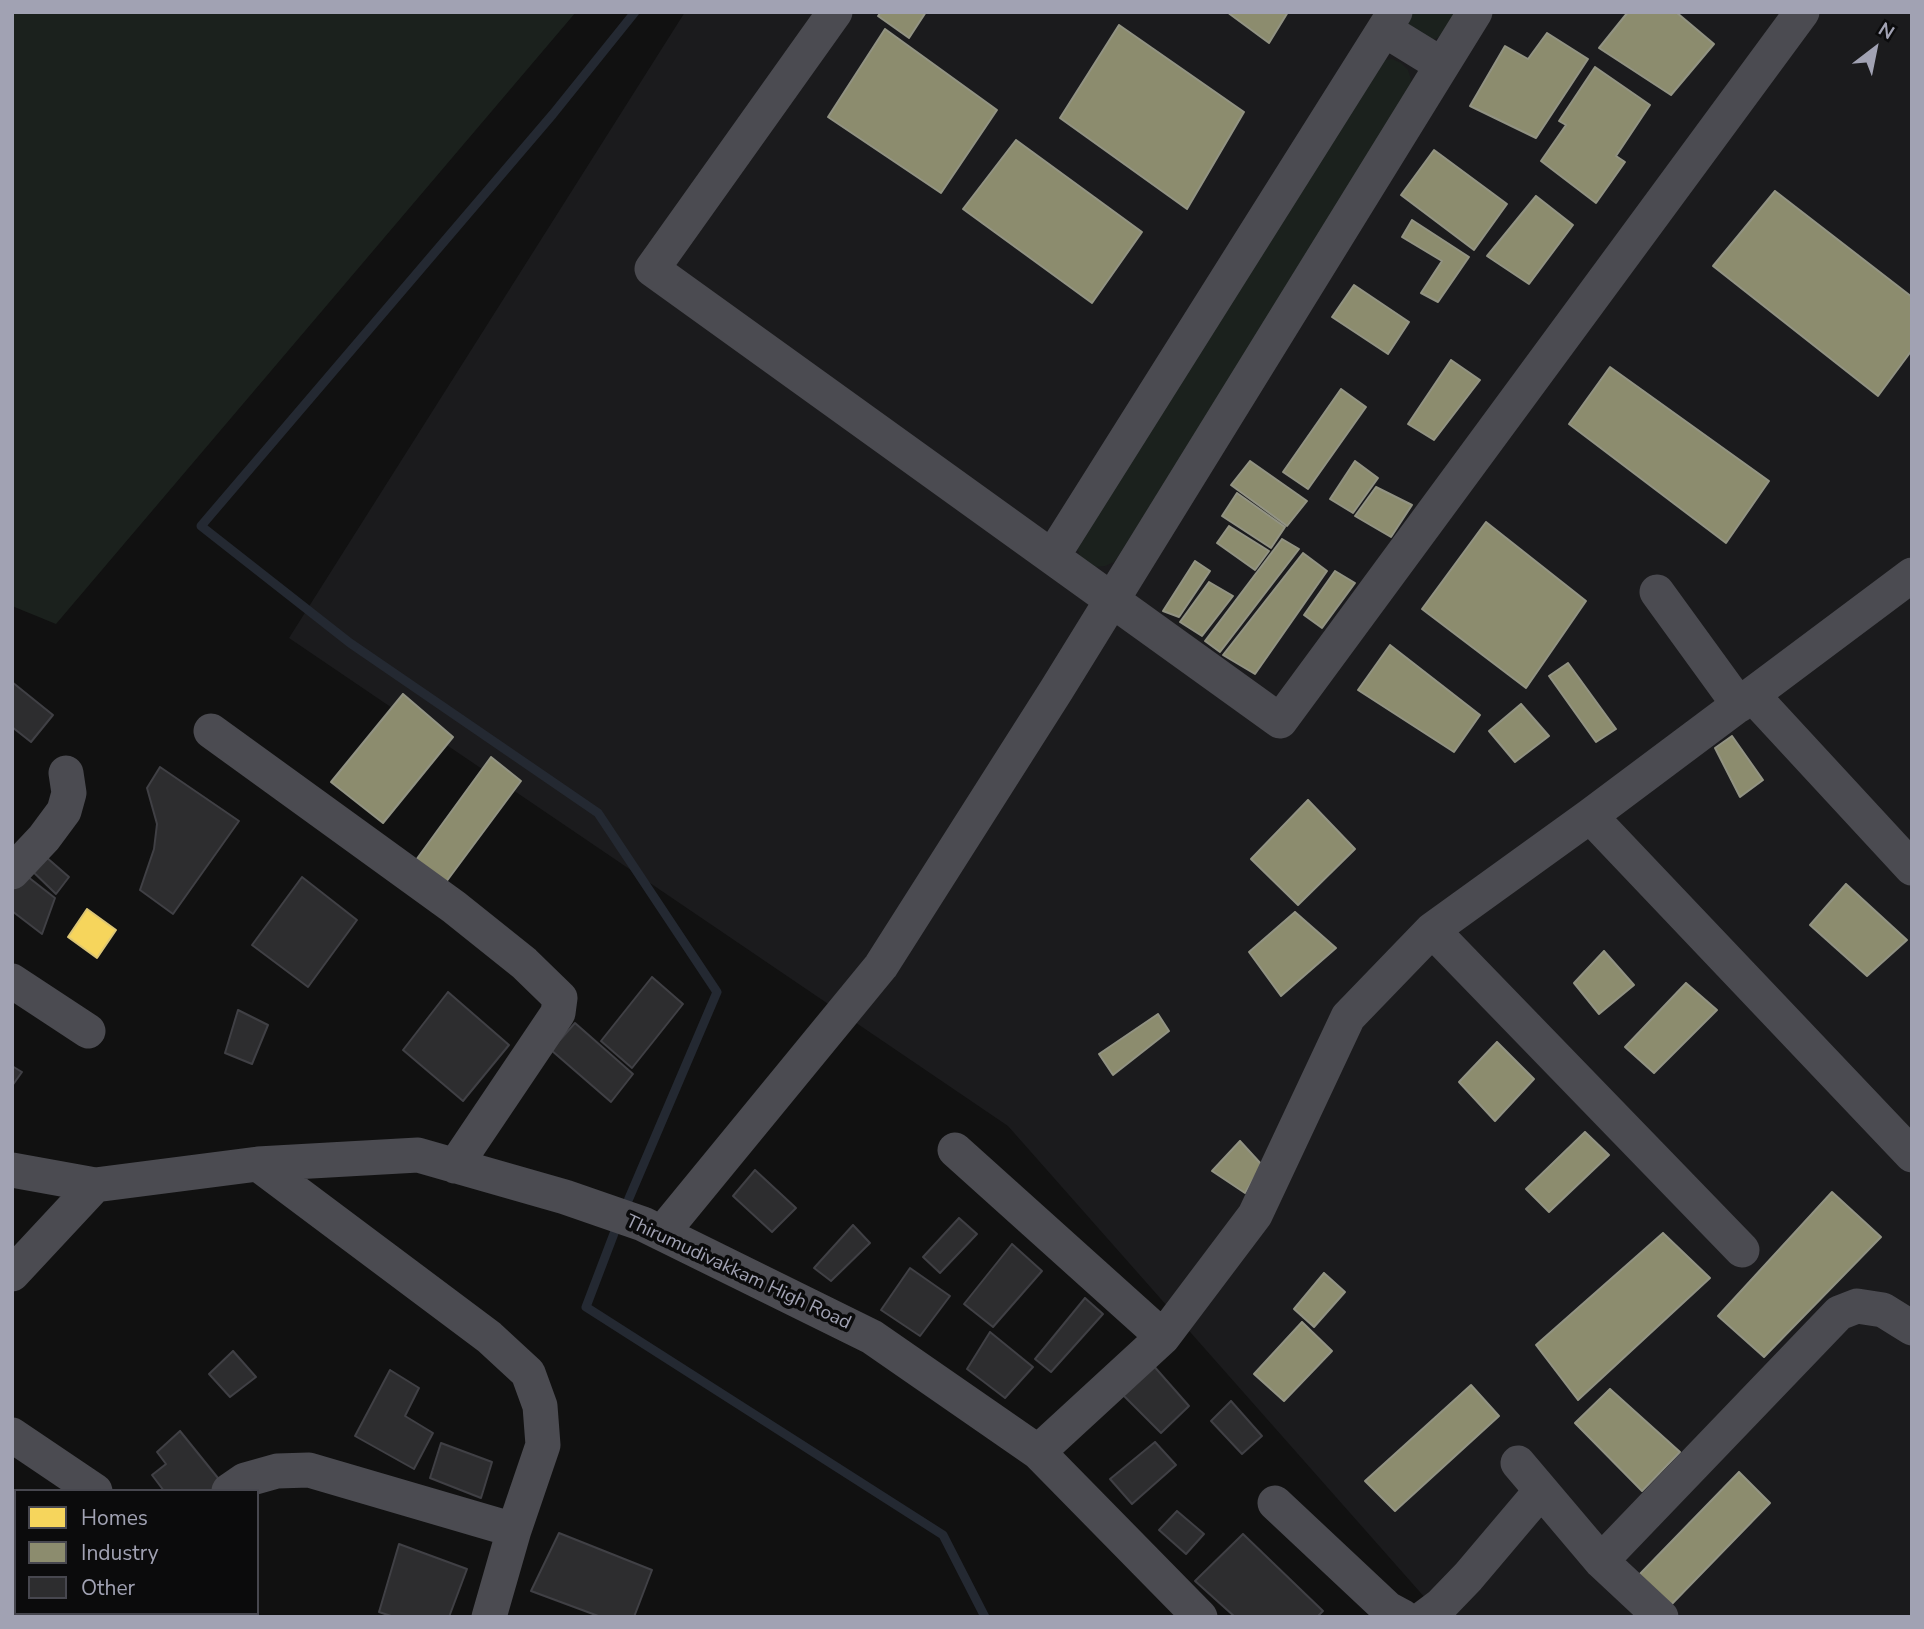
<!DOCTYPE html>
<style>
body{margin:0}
#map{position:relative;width:1924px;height:1629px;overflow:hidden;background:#111;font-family:"Nunito Sans",sans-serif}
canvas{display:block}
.frame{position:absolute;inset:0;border:14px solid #a1a2b3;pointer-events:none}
.legend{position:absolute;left:14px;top:1489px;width:245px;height:126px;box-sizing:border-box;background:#0b0b0c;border:2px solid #47474f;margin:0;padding:9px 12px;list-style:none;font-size:21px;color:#a1a2b3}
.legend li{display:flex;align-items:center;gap:14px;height:35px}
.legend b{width:35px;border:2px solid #47474f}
.north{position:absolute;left:1840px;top:14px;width:70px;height:70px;-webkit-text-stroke:5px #0b0b0c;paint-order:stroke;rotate:32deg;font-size:19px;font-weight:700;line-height:28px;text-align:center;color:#a1a2b3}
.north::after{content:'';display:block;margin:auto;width:24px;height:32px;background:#a1a2b3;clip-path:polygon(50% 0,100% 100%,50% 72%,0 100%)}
</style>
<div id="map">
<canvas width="1924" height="1629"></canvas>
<div class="frame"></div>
<ul class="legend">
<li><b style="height:19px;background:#f6d55c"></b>Homes</li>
<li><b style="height:19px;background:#8c8c6e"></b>Industry</li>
<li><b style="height:19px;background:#2d2d2f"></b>Other</li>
</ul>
<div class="north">N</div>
</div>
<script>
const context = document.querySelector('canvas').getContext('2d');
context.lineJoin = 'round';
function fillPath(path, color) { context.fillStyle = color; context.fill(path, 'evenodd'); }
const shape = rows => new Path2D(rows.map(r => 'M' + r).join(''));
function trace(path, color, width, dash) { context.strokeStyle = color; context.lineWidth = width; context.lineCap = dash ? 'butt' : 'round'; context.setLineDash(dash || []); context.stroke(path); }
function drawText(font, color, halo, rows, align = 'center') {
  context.font = font + ' "Nunito Sans",sans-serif'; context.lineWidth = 7; context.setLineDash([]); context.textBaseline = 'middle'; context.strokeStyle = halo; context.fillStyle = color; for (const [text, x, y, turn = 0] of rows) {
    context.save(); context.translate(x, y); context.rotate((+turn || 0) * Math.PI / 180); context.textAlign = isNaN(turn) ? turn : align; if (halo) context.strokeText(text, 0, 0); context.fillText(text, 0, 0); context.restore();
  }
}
const built = shape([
 [685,12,1912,12,1912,1617,1442,1617,1008,1126,289,638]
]);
const green = shape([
 [12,12,576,12,56,624,12,606],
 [1408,12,1458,12,1443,35,1435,39,1425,40,1410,29,1407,20],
 [1392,59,1401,63,1408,70,1411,79,1410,89,1121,552,1114,562,1105,566,1096,567,1087,563,1080,556,1077,547,1383,60]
]);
const homes = shape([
 [87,909,116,930,97,958,68,937,87,909]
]);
const industry = shape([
 [881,12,926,12,909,38,878,16,881,12],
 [1227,12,1288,12,1269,43,1227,12],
 [1628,12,1676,12,1714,44,1671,95,1599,48,1628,12],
 [1119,25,1244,112,1187,209,1060,118,1119,25],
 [885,29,997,110,941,193,828,117,885,29],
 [1547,33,1588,59,1536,138,1470,106,1505,46,1528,59,1547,33],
 [1595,67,1650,105,1616,156,1625,162,1596,203,1541,161,1566,125,1559,121,1595,67],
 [1016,140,1142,232,1092,303,963,209,1016,140],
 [1434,150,1507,204,1474,250,1401,195,1434,150],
 [1775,191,1912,297,1912,350,1878,396,1713,266,1775,191],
 [1536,196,1573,225,1529,284,1487,256,1536,196],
 [1412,220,1469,257,1438,302,1421,293,1442,261,1402,237,1412,220],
 [1354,285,1409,322,1388,354,1332,317,1354,285],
 [1451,360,1480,380,1434,440,1408,424,1451,360],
 [1610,367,1769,481,1726,543,1569,424,1610,367],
 [1341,389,1366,407,1308,489,1283,472,1341,389],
 [1250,461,1307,501,1287,526,1231,485,1250,461],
 [1355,461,1378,478,1353,513,1330,499,1355,461],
 [1376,487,1412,505,1391,537,1355,516,1376,487],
 [1237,493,1285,527,1271,548,1222,516,1237,493],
 [1486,522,1586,601,1526,688,1422,609,1486,522],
 [1229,526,1269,551,1255,570,1217,543,1229,526],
 [1282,539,1299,549,1220,652,1205,641,1282,539],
 [1303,553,1327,571,1255,674,1223,655,1303,553],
 [1195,561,1210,571,1179,617,1163,611,1195,561],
 [1335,571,1355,583,1322,628,1304,615,1335,571],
 [1209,582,1233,596,1202,636,1180,622,1209,582],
 [1390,645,1480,715,1454,752,1358,690,1390,645],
 [1568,663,1616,729,1596,742,1549,676,1568,663],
 [403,694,453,737,383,823,331,782,403,694],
 [1521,704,1549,736,1515,762,1489,731,1521,704],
 [1732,736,1763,780,1740,797,1715,748,1732,736],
 [491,757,521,781,446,882,416,860,491,757],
 [1308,800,1355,849,1298,905,1251,859,1308,800],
 [1846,884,1907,940,1867,976,1810,925,1846,884],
 [1295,912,1336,948,1281,996,1249,952,1295,912],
 [1604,951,1634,985,1599,1014,1574,983,1604,951],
 [1686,983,1717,1010,1654,1073,1625,1047,1686,983],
 [1158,1014,1169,1031,1113,1075,1099,1054,1158,1014],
 [1497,1042,1534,1079,1495,1121,1459,1082,1497,1042],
 [1585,1132,1609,1155,1549,1212,1526,1189,1585,1132],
 [1240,1141,1262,1165,1245,1193,1212,1171,1240,1141],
 [1832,1192,1881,1237,1764,1357,1718,1316,1832,1192],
 [1663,1233,1710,1278,1578,1400,1536,1345,1663,1233],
 [1324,1273,1345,1292,1314,1327,1294,1309,1324,1273],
 [1302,1322,1332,1351,1284,1401,1254,1374,1302,1322],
 [1471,1385,1499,1416,1395,1511,1365,1481,1471,1385],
 [1610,1389,1680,1452,1642,1491,1575,1423,1610,1389],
 [1739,1472,1770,1503,1667,1609,1636,1578,1739,1472]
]);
const stream = shape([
 [624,1210,717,992,598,813,350,643,201,526,553,114,635,12],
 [618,1223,586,1307,943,1535,985,1617]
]);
const building = shape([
 [12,682,53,715,31,742,12,727,12,682],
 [160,767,239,821,173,914,140,890,154,849,157,824,147,788,160,767],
 [38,850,69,877,56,894,27,866,38,850],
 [23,873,55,898,42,934,12,911,12,886,23,873],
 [302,877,357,920,308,987,252,945,302,877],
 [652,977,683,1004,632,1068,601,1041,652,977],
 [448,992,509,1045,463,1101,403,1050,448,992],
 [238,1010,268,1025,252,1064,225,1053,238,1010],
 [575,1023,633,1074,611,1102,551,1050,575,1023],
 [12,1066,22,1072,12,1086,12,1066],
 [755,1170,796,1208,772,1232,733,1196,755,1170],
 [959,1218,977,1234,940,1273,923,1257,959,1218],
 [853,1225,870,1243,831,1281,814,1268,853,1225],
 [1012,1244,1042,1271,993,1327,964,1304,1012,1244],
 [910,1268,950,1296,920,1336,881,1310,910,1268],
 [1085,1298,1103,1314,1051,1372,1035,1359,1085,1298],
 [990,1332,1033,1367,1005,1398,967,1369,990,1332],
 [233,1351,256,1377,230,1397,209,1374,233,1351],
 [1152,1364,1189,1406,1161,1433,1123,1395,1152,1364],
 [390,1370,419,1388,405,1416,433,1433,414,1469,355,1436,390,1370],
 [1231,1401,1262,1436,1242,1454,1211,1421,1231,1401],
 [180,1431,222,1483,213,1491,164,1491,152,1475,166,1464,157,1452,180,1431],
 [1155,1442,1176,1465,1132,1504,1110,1479,1155,1442],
 [441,1443,492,1462,481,1498,430,1478,441,1443],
 [1177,1511,1204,1534,1186,1554,1159,1530,1177,1511],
 [16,1531,16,1574,12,1571,12,1534,16,1531],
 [559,1533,652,1570,634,1617,601,1617,531,1591,559,1533],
 [1243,1534,1323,1611,1317,1617,1235,1617,1195,1581,1243,1534],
 [399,1544,467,1569,449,1617,394,1617,379,1612,399,1544],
 [131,1613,154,1613,156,1617,127,1617,131,1613]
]);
const minor = shape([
 [835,12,652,269,1280,721,1802,12],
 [1385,30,1442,65],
 [1052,557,1395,12],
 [1657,592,1739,705],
 [1752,695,1912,868],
 [211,731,454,907,524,963,560,998,558,1013,455,1166],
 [1590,816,1912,1155],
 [12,872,44,838,64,811,69,793,66,773],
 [1432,930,1742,1250],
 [12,981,88,1031],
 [955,1150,1163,1337],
 [258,1164,489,1337,528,1373,540,1406,543,1445,514,1530,489,1617],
 [12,1170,95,1185,258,1164,418,1155,565,1197,643,1224,872,1337,1038,1452,1200,1617],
 [662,1233,881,966,1057,689,1475,12],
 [12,1274,95,1185],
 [12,1435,95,1491],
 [1038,1452,1163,1337,1255,1215,1348,1017,1432,930,1590,816,1912,575],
 [1518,1463,1601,1561,1661,1617],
 [229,1491,245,1480,277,1471,309,1470,514,1530],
 [1275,1503,1388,1609,1403,1617],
 [1601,1561,1839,1313,1857,1306,1883,1310,1912,1328],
 [214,1613,217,1617],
 [1425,1617,1441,1605,1468,1577,1540,1492]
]);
const streetNames = [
 ["Thirumudivakkam High Road",738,1273,25]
];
fillPath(built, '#1b1b1d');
fillPath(green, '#1b211d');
fillPath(homes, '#f6d55c');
trace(homes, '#dcc676', 2);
fillPath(industry, '#8c8c6e');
trace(industry, '#929383', 2);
trace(stream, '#242932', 9);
fillPath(building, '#2d2d2f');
trace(building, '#404045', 2);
trace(minor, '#4b4b51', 35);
drawText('19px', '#a1a2b3', '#0b0b0c', streetNames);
</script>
